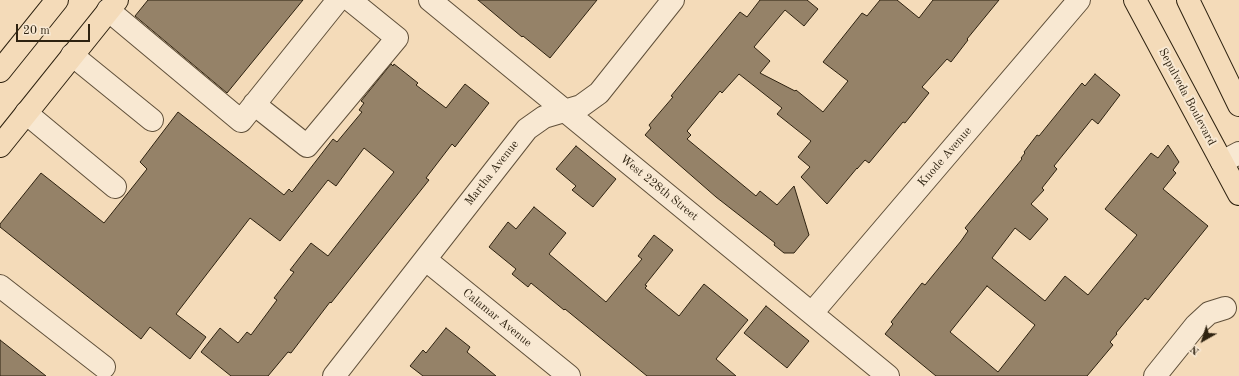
<!DOCTYPE html>
<style>
body{margin:0}
#map{position:relative;width:1239px;height:376px;overflow:hidden;background:#f4dbb9;font-family:"Old Standard TT",serif}
canvas{display:block}
.north{position:absolute;left:1183px;top:320px;width:40px;height:40px;-webkit-text-stroke:3px #f8e8d2;paint-order:stroke;rotate:219deg;font-size:11px;font-weight:700;line-height:16px;text-align:center;color:#2e2210}
.north::after{content:'';display:block;margin:auto;width:14px;height:18px;background:#2e2210;clip-path:polygon(50% 0,100% 100%,50% 72%,0 100%)}
.scale{position:absolute;left:16px;top:24px;width:74px;height:18px;box-sizing:border-box;border:2px solid #2e2210;border-top:0;padding-left:5px;font-size:12px;line-height:14px;white-space:nowrap;color:#2e2210;-webkit-text-stroke:3px #f8e8d2;paint-order:stroke}
</style>
<div id="map">
<canvas width="1239" height="376"></canvas>
<div class="north">N</div>
<div class="scale">20 m</div>
</div>
<script>
const context = document.querySelector('canvas').getContext('2d');
context.lineJoin = 'round';
function fillPath(path, color) { context.fillStyle = color; context.fill(path, 'evenodd'); }
const shape = rows => new Path2D(rows.map(r => 'M' + r).join(''));
function trace(path, color, width, dash) { context.strokeStyle = color; context.lineWidth = width; context.lineCap = dash ? 'butt' : 'round'; context.setLineDash(dash || []); context.stroke(path); }
function drawText(font, color, halo, rows, align = 'center') {
  context.font = font + ' "Old Standard TT",serif'; context.lineWidth = 4; context.setLineDash([]); context.textBaseline = 'middle'; context.strokeStyle = halo; context.fillStyle = color; for (const [text, x, y, turn = 0] of rows) {
    context.save(); context.translate(x, y); context.rotate((+turn || 0) * Math.PI / 180); context.textAlign = isNaN(turn) ? turn : align; if (halo) context.strokeText(text, 0, 0); context.fillText(text, 0, 0); context.restore();
  }
}
const building = shape([
 [148,0,303,0,227,93,135,16,148,0],
 [478,0,597,0,550,58,523,36,522,37,478,0],
 [760,0,807,0,818,9,804,26,785,10,754,47,770,61,760,73,795,91,796,90,823,112,848,81,823,62,862,13,867,16,880,0,897,0,919,18,933,0,999,0,967,39,968,40,951,62,947,59,922,87,929,93,905,123,903,122,869,163,865,160,857,169,857,168,827,204,801,177,810,167,798,157,811,141,777,114,782,108,739,74,722,93,720,91,687,131,691,135,687,139,756,196,760,191,777,205,794,186,809,235,794,253,784,253,774,245,775,243,716,197,645,135,651,128,649,125,673,97,671,96,740,12,747,17,760,0],
 [391,64,393,66,394,64,418,83,416,85,446,108,465,84,489,103,455,147,452,144,426,178,429,180,331,303,330,302,291,353,288,352,268,376,231,376,201,352,220,328,238,343,247,332,251,335,277,300,274,298,294,272,290,270,311,243,328,256,394,172,364,148,336,186,328,180,280,241,250,218,176,314,206,337,190,359,150,327,141,339,0,227,0,224,41,173,104,223,147,169,140,162,178,112,284,195,289,189,292,192,333,139,337,142,362,112,359,110,364,103,361,101,391,64],
 [1095,74,1120,95,1098,124,1092,119,1054,166,1057,169,1042,188,1044,190,1031,204,1048,219,1030,240,1015,228,992,258,1045,301,1065,276,1088,295,1137,235,1105,209,1151,153,1158,158,1168,145,1179,162,1173,170,1176,173,1163,189,1208,226,1148,300,1145,298,1116,333,1117,334,1110,342,1113,345,1087,376,936,376,885,334,893,324,891,322,922,283,925,285,961,241,968,231,965,228,1022,159,1021,158,1025,153,1024,152,1037,135,1039,136,1082,83,1085,86,1095,74],
 [987,286,1035,325,998,372,950,332,987,286],
 [576,146,616,179,593,207,572,190,576,186,556,169,576,146],
 [534,207,566,233,549,254,606,302,642,259,638,256,654,235,673,250,645,285,647,286,645,288,679,316,704,284,748,320,716,359,736,376,647,376,565,309,564,310,531,283,528,287,512,274,516,269,489,247,508,222,516,229,534,207],
 [766,306,809,341,787,368,744,333,766,306],
 [446,328,470,347,467,352,496,376,423,376,410,366,423,350,426,353,446,328],
 [0,340,46,376,0,376,0,340]
]);
const minor = shape([
 [430,0,888,376],
 [108,10,241,121,338,0],
 [72,55,152,120],
 [254,104,307,146,397,38,350,0],
 [26,113,115,187],
 [1222,162,1239,153],
 [426,260,569,376],
 [0,286,104,367],
 [812,313,1079,0],
 [334,376,527,129,544,117,581,106,599,93,673,0],
 [1155,376,1196,325,1209,313,1225,308]
]);
const major = shape([
 [1135,0,1239,194],
 [1188,0,1239,105],
 [0,71,57,0],
 [0,146,117,0]
]);
const streetNames = [
 ["Sepulveda Boulevard",1187,97,62],
 ["Knode Avenue",945,157,-49],
 ["Martha Avenue",492,173,-52],
 ["West 228th Street",659,188,39],
 ["Calamar Avenue",497,318,39]
];
fillPath(building, '#958268');
trace(building, '#2e2210', 1);
trace(minor, '#60503a', 24);
trace(major, '#2e2210', 24);
trace(minor, '#f8e8d2', 22);
trace(major, '#f4dbb9', 22);
drawText('12px', '#2e2210', '#f8e8d2', streetNames);
</script>
